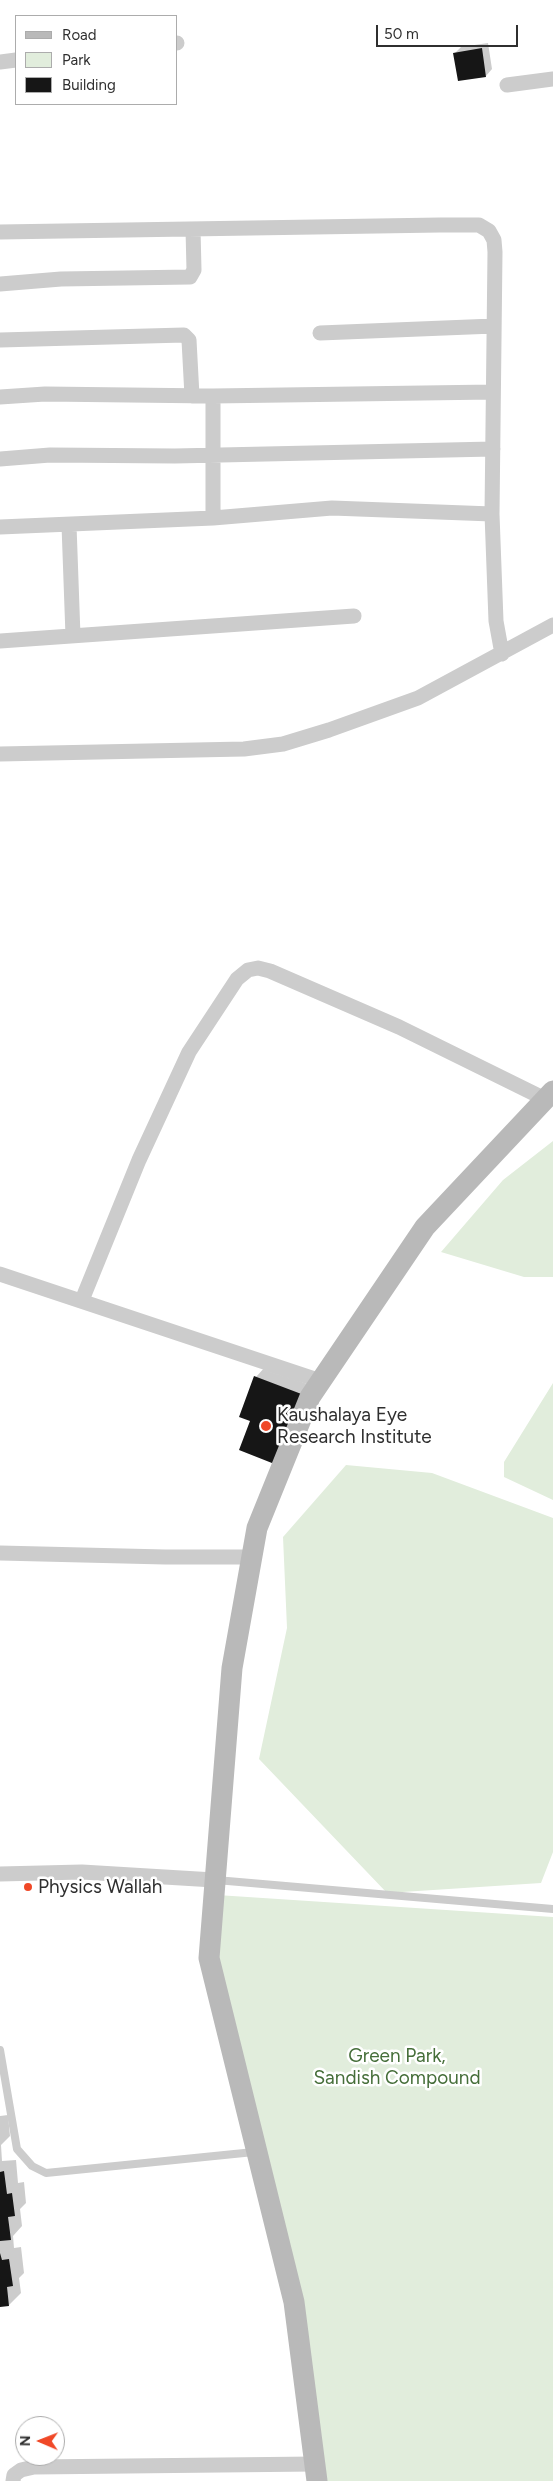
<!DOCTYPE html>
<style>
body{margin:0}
#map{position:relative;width:553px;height:2481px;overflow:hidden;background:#fff;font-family:Figtree,sans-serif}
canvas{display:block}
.legend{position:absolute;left:15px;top:15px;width:162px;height:90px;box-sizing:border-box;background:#fff;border:1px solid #acacac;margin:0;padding:6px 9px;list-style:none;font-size:15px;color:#2f2f2f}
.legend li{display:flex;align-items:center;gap:10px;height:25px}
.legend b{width:25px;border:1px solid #acacac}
.north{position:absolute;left:15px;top:2416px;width:50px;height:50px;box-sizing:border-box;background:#fff;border:1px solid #acacac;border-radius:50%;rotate:271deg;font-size:14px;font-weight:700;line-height:20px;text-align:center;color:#2f2f2f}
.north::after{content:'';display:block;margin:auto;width:18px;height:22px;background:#f04827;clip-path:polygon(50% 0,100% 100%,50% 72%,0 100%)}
.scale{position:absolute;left:376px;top:25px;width:142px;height:22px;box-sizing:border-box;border:2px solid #2f2f2f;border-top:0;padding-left:6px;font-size:15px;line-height:18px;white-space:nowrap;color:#2f2f2f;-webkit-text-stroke:4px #fff;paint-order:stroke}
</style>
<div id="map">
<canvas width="553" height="2481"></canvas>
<ul class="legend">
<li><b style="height:6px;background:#b9b9b9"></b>Road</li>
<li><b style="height:14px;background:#e1eddc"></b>Park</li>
<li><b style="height:14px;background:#161616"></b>Building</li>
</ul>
<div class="north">N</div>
<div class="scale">50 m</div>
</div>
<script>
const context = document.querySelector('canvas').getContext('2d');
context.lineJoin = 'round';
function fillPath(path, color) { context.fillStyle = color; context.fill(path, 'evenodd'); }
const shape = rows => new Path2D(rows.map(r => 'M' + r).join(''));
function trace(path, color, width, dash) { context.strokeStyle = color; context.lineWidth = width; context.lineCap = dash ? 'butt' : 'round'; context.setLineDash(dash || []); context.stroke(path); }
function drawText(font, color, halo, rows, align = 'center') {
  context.font = font + ' Figtree,sans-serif'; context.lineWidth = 5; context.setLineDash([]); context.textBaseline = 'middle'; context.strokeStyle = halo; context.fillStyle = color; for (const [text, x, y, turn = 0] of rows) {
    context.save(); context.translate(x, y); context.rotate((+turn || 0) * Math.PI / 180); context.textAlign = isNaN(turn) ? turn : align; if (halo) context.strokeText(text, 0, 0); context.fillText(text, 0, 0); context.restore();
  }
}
const green = shape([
 [553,1141,553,1277,524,1277,441,1252,503,1180],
 [553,1383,553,1500,504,1477,504,1462],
 [346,1465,432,1473,553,1518,553,1852,541,1883,387,1893,259,1759,287,1628,283,1537],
 [217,1895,553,1917,553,2481,319,2481,306,2395,209,1958]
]);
const shadow = shape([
 [488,43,492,69,486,76,455,53,461,47],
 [265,1367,312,1386,286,1455,252,1421,256,1377],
 [8,2115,10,2136,1,2145,2,2161,16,2160,18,2183,24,2182,26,2203,20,2209,22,2226,13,2236,14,2248,21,2247,24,2273,19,2278,21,2293,9,2305,0,2306,0,2116]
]);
const building = shape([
 [482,48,486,77,458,81,453,53],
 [254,1376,304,1395,277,1465,239,1450,250,1421,239,1417],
 [4,2171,7,2194,12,2193,15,2216,8,2217,11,2240,0,2241,0,2172],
 [0,2253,2,2260,9,2259,13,2286,7,2287,9,2306,0,2307]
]);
const lane = shape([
 [216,1880,553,1909],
 [0,2050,17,2149,32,2166,46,2173,254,2152]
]);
const street = shape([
 [176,43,177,43],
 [0,62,16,60],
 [507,85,553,79],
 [0,232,440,225,479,225,489,231,494,240,495,252,492,514,496,621,502,654],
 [0,284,61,279,190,277,194,270,193,229],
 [320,333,494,326],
 [0,340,184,335,189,340,192,396],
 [213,396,493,392],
 [0,397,45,394,213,396,213,518],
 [0,459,50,455,175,456,493,449],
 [69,525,73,636],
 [0,527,213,518,332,508,492,514],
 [0,641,354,616],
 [0,754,244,749,283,744,329,730,418,698,553,625],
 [0,1274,321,1381],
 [82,1300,139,1160,189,1052,237,979,248,970,258,968,270,971,399,1027,545,1099],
 [0,1553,165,1557,252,1557],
 [0,1874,82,1872,214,1880],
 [13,2481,14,2475,21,2470,34,2467,315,2464]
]);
const secondary = shape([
 [317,2481,294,2302,209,1958,232,1668,257,1528,310,1397,425,1227,553,1091]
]);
const markers = [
 [266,1426,6,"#f04827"],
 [28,1887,5,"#f04827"]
];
const poiNames = [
 ["Kaushalaya Eye",277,1415],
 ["Research Institute",277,1437],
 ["Physics Wallah",38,1887]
];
const parkNames = [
 ["Green Park,",397,2056],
 ["Sandish Compound",397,2078]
];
fillPath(green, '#e1eddc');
fillPath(shadow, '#0003');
fillPath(building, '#161616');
trace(lane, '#ccc', 8);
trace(street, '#ccc', 15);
trace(secondary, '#b9b9b9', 21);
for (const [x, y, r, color] of markers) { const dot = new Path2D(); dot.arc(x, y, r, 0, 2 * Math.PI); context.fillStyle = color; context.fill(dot); trace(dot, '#fff', 2); }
drawText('19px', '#2f2f2f', '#fff', poiNames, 'left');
drawText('19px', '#456e39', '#fff', parkNames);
</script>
